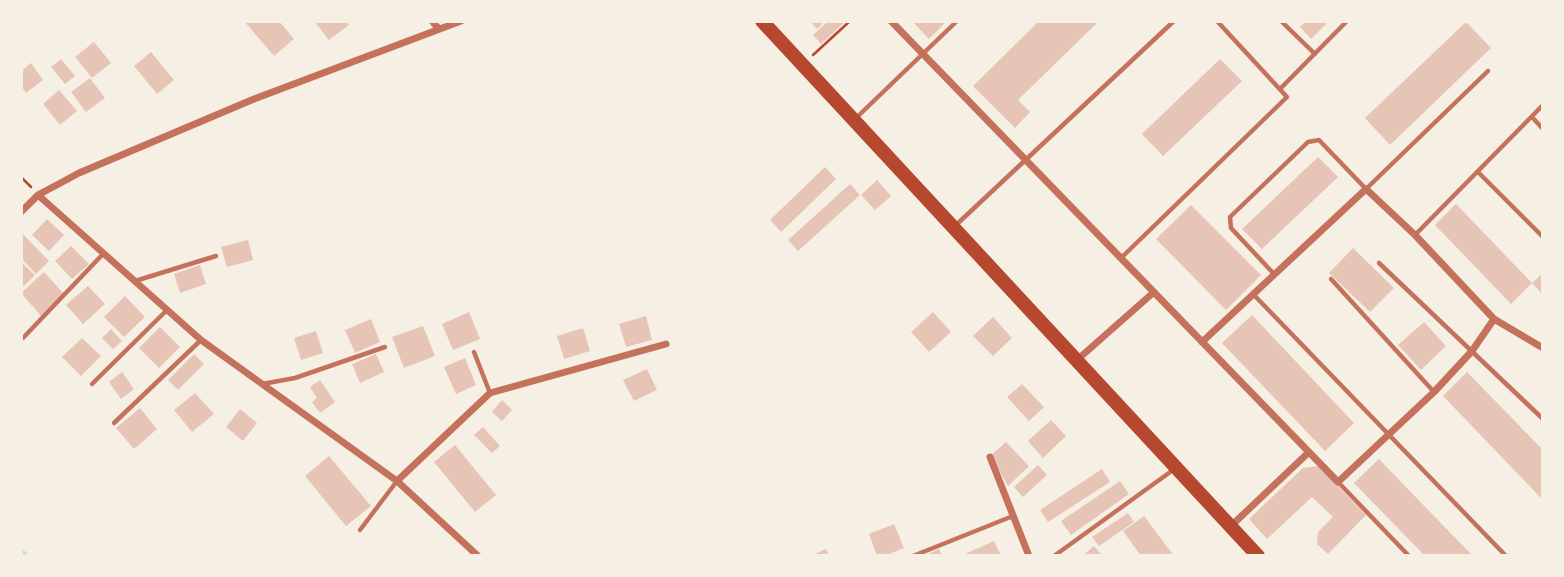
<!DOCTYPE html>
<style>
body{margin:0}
#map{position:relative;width:1564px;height:577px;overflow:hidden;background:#f6efe4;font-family:"Exo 2",sans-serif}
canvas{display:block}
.frame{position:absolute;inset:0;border:23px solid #f6efe4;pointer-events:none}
</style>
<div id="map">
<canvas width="1564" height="577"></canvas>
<div class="frame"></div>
</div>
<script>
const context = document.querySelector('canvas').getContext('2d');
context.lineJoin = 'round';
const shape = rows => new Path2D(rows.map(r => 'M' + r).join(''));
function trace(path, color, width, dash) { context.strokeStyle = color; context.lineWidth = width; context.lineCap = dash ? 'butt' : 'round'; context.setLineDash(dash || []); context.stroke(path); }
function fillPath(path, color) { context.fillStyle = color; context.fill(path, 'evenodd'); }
const stream = shape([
 [21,551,27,556]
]);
const building = shape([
 [244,21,279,21,294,39,274,56],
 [314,21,346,21,349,25,329,40],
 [810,21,825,21,817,29],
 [828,21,846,21,821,44,813,35],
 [912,21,947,21,929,39],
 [1039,21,1099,21,1018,100,1030,112,1015,128,973,86],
 [1306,21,1329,21,1311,39,1300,27],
 [1466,22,1491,48,1390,145,1365,118],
 [94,42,111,63,92,78,75,57],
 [151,52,174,80,157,94,134,66],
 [61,59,75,76,65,84,51,67],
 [1220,59,1242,81,1163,156,1142,134],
 [31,63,43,80,26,93,21,86,21,71],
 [90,78,105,98,86,112,71,92],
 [59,90,77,111,60,125,43,104],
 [1318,157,1338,177,1262,249,1242,229],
 [825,167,836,179,781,232,770,220],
 [877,180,891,196,875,210,861,195],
 [850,184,860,195,798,251,788,240],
 [1456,204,1532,283,1511,304,1435,225],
 [1191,205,1261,275,1226,310,1156,239],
 [47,219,64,235,49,251,32,235],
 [22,233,49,261,36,274,21,258],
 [248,240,253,260,227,267,221,247],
 [71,246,89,264,72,279,55,261],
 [1353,248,1394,288,1370,312,1329,273],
 [22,263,35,275,24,286,21,283],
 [200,265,206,284,180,293,174,274],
 [44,272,64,294,41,316,21,293],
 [1543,273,1543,295,1532,283],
 [88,286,105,304,83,324,66,305],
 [125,296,145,317,124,337,104,317],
 [469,312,480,339,453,350,442,324],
 [933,312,951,332,929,352,911,332],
 [1252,315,1354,423,1325,451,1222,343],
 [646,316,652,340,626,347,619,324],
 [993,317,1012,338,993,356,973,336],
 [371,319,380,342,355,353,345,330],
 [1424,322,1446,346,1421,370,1398,345],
 [423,326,435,356,404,368,392,337],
 [160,327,180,347,159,368,139,348],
 [583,328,590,351,564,359,557,336],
 [111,329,122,341,113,349,102,338],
 [316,331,323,353,301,360,294,338],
 [82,338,101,356,81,376,62,357],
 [194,354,204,364,178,390,168,380],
 [376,354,384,372,360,383,352,364],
 [465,358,476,385,456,394,444,367],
 [647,369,657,390,634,401,623,380],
 [122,372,134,389,121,399,109,382],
 [1467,372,1543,450,1543,500,1443,396],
 [320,380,335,402,320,413,312,402,317,398,310,387],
 [1022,384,1044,407,1029,421,1007,397],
 [195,393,214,414,192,432,174,410],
 [502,400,512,410,502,421,492,412],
 [140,408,157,429,134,449,116,428],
 [240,409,257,423,243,441,226,427],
 [1051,420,1066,436,1043,458,1028,441],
 [483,427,500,446,492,453,474,435],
 [1006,442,1029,466,1008,486,991,455],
 [455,445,496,495,475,512,434,462],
 [329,456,371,506,346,526,305,476],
 [1379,459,1431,513,1473,556,1425,556,1354,483],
 [1038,465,1047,475,1023,497,1014,487],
 [1318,466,1366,515,1328,554,1317,544,1318,532,1333,517,1312,497,1267,539,1249,519,1303,468],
 [1102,469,1110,482,1048,522,1040,510],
 [1120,481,1129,494,1071,535,1061,521],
 [1128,513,1134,522,1099,546,1092,537],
 [1144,516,1174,556,1141,556,1123,531],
 [894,524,904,548,885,556,877,556,869,534],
 [994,541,1001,556,966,556,965,554],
 [1094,546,1103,556,1082,556],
 [826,549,829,556,810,556],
 [939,549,942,556,924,556]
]);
const path = shape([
 [813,55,850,21],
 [21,177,31,187]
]);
const service = shape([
 [1281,21,1315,54],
 [1280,89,1347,21],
 [1532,117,1543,129],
 [855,119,957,21],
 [1478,172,1543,237],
 [956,225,1174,21],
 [1415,235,1543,105],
 [1121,258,1287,97,1217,21],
 [1379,263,1543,419],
 [1274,274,1231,228,1230,217,1308,142,1319,140,1366,189,1488,71],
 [1331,279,1434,392],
 [135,281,216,256],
 [1254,295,1506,556],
 [23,338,103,254],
 [474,352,490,393],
 [92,384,167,310],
 [262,384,295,378,385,347],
 [114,423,201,340],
 [1338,482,1409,556],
 [360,530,397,481],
 [913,556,1013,516],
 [1054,556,1173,470]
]);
const minor = shape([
 [432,21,439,29],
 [891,21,1338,482,1434,392,1472,351,1494,319],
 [38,195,201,340,397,481,478,556],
 [21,212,38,195,79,173,254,99,461,21],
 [1202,342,1366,189,1415,235,1494,319,1543,348],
 [1077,360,1154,292],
 [990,457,1029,556],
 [397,481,490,393,666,344],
 [1231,526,1309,452]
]);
const primary = shape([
 [762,21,1258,556]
]);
trace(stream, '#c9d6d2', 4.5);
fillPath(building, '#e6c5b7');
trace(path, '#b5482f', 2.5);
trace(service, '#c5725c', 4.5);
trace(minor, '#c5725c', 7);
trace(primary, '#b5482f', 14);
</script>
